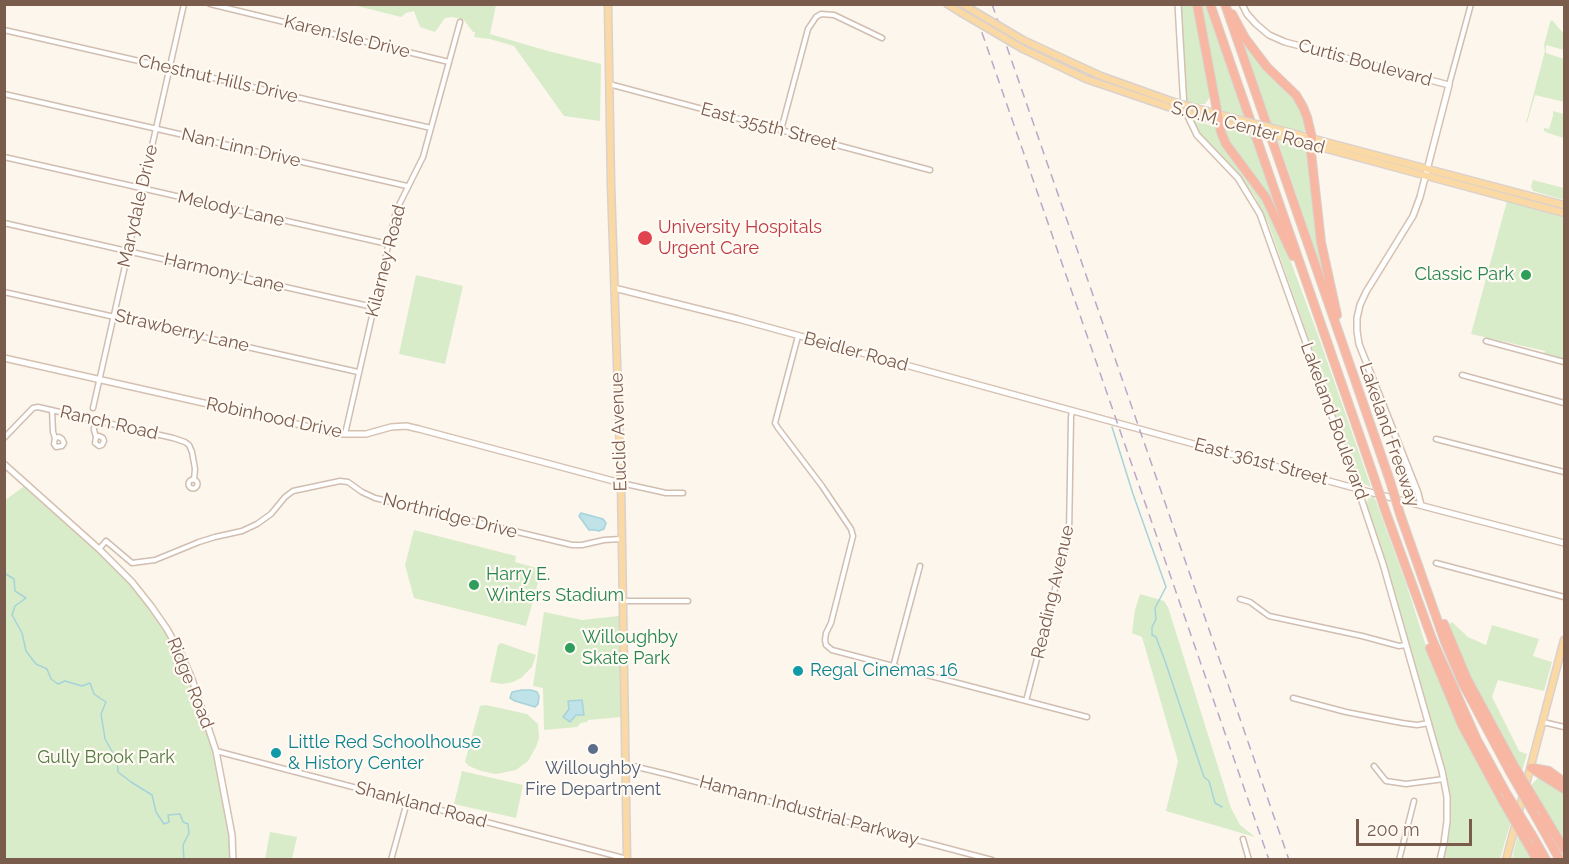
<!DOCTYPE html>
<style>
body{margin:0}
#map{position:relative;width:1569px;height:864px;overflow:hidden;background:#fdf6ec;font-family:Raleway,sans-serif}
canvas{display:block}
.frame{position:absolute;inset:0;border:6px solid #7a5c4d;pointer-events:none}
.scale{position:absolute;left:1356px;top:819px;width:116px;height:27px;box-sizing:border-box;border:3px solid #7a5c4d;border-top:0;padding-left:8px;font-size:18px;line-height:21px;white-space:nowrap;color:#7a5c4d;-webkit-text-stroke:4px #fffaf3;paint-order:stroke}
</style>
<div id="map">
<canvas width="1569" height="864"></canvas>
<div class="frame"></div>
<div class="scale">200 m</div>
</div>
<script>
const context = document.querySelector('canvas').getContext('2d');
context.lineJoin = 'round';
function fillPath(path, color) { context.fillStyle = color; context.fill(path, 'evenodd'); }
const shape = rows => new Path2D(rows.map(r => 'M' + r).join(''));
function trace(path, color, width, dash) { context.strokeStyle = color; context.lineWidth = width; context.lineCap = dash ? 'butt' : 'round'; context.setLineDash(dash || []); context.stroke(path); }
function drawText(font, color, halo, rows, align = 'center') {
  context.font = font + ' Raleway,sans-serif'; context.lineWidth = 4.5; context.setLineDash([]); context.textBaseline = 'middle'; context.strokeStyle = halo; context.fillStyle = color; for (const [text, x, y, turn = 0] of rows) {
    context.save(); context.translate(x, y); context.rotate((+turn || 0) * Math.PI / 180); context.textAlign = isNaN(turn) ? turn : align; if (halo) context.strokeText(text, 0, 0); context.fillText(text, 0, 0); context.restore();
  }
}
const green = shape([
 [448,4,453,6,454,4,496,5,490,34,548,51,601,64,600,121,564,116,514,46,490,39,474,37,475,32,473,32,464,20,452,17,445,18,435,32,420,27,414,11,406,13,401,17,353,5],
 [1180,5,1193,5,1210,91,1210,97,1205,104,1196,104,1185,100],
 [1200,5,1205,5,1245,118,1225,112,1219,108],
 [1552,20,1564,34,1564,50,1546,45,1546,53,1564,59,1564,102,1535,95,1527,123,1526,123,1545,51,1544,45,1550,22],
 [1241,35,1300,104,1306,125,1305,131,1298,131,1271,124],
 [1553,111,1564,114,1564,138,1548,133,1544,131,1544,128,1549,129,1553,116],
 [1191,119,1215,127,1264,198,1282,238,1318,335,1371,487,1358,481,1269,225,1254,195,1223,159,1198,132],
 [1227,127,1251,134,1278,211,1276,212,1229,147,1224,133],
 [1278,141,1308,148,1326,278,1325,279],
 [1533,180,1564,188,1564,200,1533,191,1531,186],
 [1507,201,1564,217,1564,360,1544,355,1545,351,1471,334],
 [416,275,463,286,445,364,399,354],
 [27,484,140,591,182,656,216,751,232,835,233,859,5,859,4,501],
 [1373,496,1376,501,1407,586,1425,643,1440,683,1457,724,1492,790,1511,821,1500,859,1443,859,1449,826,1450,807,1445,773,1377,536,1366,504,1368,499],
 [414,530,516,556,515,562,540,569,541,572,526,626,414,598,405,565],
 [1140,594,1164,601,1168,607,1231,808,1240,825,1255,837,1166,811,1178,761,1142,637,1132,633,1135,610],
 [544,612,582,620,619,616,622,717,588,720,587,722,581,723,577,727,544,730,543,688,533,686],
 [1452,622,1468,637,1486,645,1492,625,1539,639,1533,656,1552,662,1544,691,1498,680,1492,697,1519,751,1527,754,1522,771,1492,721,1464,662,1448,625],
 [501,643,536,655,532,667,521,678,513,682,502,684,490,682,498,645],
 [486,705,527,714,538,724,539,738,536,747,528,761,516,770,496,774,481,771,469,766,465,762,480,706],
 [462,771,523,785,516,818,454,804],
 [1538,778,1541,778,1564,793,1564,845,1530,788,1532,784],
 [270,832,297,837,292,859,265,859],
 [1518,834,1534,859,1512,859]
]);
const water = shape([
 [581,513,603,519,606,523,604,529,599,531,595,530,589,530,579,516,581,513],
 [522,690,531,690,537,692,539,696,538,704,535,707,515,701,510,698,512,692,522,690],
 [582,700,584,715,576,715,570,722,563,717,569,709,568,701,582,700]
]);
const stream = shape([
 [1112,427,1133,494,1166,587,1155,608,1156,619,1152,627,1152,635,1156,637,1165,661,1204,777,1209,781,1215,803,1222,807],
 [4,573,14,579,15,591,26,598,15,606,12,615,22,633,26,651,36,664,47,669,51,679,58,684,65,681,82,686,90,683,94,694,106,702,101,714,103,726,105,739,117,760,118,772,131,782,152,795,156,812,164,824,169,822,168,815,180,814,183,822,188,824,189,833,183,845,184,860]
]);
const street = shape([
 [210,4,449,62],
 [4,30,431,128],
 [609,84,930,170],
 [1449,85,1471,4],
 [4,94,407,186],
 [781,130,808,29,816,17,821,14,834,15,882,38],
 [4,157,388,244],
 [4,223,373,307],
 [4,292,358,372],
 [798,336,775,423,778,428,822,486,851,529,853,536,831,623,826,633,825,640,826,645,832,650,1087,717],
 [1486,341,1564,362],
 [1462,375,1564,403],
 [93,408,184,4],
 [52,410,53,432,55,438,54,444,56,447,62,446,64,443,62,439,59,437,55,438],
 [95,420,94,430,96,437,95,443,99,446,102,445,104,441,103,438,99,436,96,437],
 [345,434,396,211,423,157,460,22],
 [4,438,33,408,38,407,173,438,185,442,189,445,192,452,195,469,194,480],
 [1436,439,1564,472],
 '188.5 484a4.5 4.5 0 1 1 9 0a4.5 4.5 0 1 1-9 0Z',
 [621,483,666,493,683,493],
 [99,549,106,541,132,563,155,560,199,542,215,537,242,531,257,524,271,514,285,497,293,491,340,481,348,482,362,492,375,498,572,545,582,545,604,540,621,539],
 [1436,563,1564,597],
 [1240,599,1250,602,1269,616,1362,636,1399,646,1406,645],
 [623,601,688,601],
 [893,667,920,566],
 [1293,698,1346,712,1402,723,1417,725,1429,723],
 [1026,701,1069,535,1071,417,1072,411],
 [1543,722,1564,727],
 [216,751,627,859],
 [625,765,633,766,670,775,992,860],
 [1374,766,1386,781,1406,784,1444,779],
 [1243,839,1249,860],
 [391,860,407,802],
 [1399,860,1414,801]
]);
const secondary = shape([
 [1178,4,1184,108,1197,135,1238,178,1260,214,1358,489,1383,564,1442,771,1447,797,1447,821,1444,843,1440,860],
 [1242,4,1247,14,1256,24,1269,35,1285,42,1449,85,1420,197,1413,216,1366,292,1360,305,1357,318,1357,331,1359,344,1418,493,1421,505],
 [614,288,738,319,1358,489,1564,543],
 [4,358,341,434,366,434,391,427,406,426,419,429,621,483],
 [4,464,99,549,132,582,151,606,167,629,182,656,192,679,216,751,232,835,233,860]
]);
const primary = shape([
 [608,4,611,185,621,483,627,860],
 [947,4,960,12],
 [1023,40,1101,76,1171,101],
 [1023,49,1086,79,1174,109],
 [1196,108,1229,117],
 [1199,116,1232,125],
 [1288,132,1564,205],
 [1279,136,1564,213],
 [1506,860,1564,640]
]);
const highway = shape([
 [1197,4,1221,132,1226,144,1266,198,1293,256],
 [1210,4,1374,477],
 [1225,4,1390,481],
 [1232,14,1245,38,1267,67,1296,95,1303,107,1307,117,1312,138,1311,152,1321,242,1337,315],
 [1385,510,1432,639,1477,740,1505,791],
 [1400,514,1445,642,1463,684,1510,772],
 [1444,624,1467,679,1513,764],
 [1430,648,1462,725,1503,801],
 [1531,768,1564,789],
 [1533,768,1549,771,1564,782],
 [1539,807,1564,849],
 [1536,817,1560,860],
 [1532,835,1546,860],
 [1529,846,1537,860]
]);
const rail = shape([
 [972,4,1269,860],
 [992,4,1289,860]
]);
const primaryBridge = shape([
 [962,4,1023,40],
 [960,12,1023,49],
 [1171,101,1196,108],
 [1174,109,1199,116],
 [1229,117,1288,132],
 [1232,125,1279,136]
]);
const highwayBridge = shape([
 [1374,477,1385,510],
 [1390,481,1400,514],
 [1513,764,1539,807],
 [1510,772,1536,817],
 [1505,791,1532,835],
 [1503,801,1529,846]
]);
const markers = [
 [645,238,8,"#e0444e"],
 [1526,275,6,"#2e9e5b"],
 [474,585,6,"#2e9e5b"],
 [570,648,6,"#2e9e5b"],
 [798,671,6,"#0f9aa8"],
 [593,749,6,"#5c6f8a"],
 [276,753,6,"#0f9aa8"]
];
const streetNames = [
 ["Karen Isle Drive",347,37,14],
 ["Curtis Boulevard",1365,63,15],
 ["Chestnut Hills Drive",218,79,13],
 ["East 355th Street",769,127,15],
 ["S.O.M. Center Road",1248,128,15],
 ["Nan Linn Drive",241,148,13],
 ["Marydale Drive",138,206,-77],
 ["Melody Lane",231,209,13],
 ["Kilarney Road",386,261,-76],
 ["Harmony Lane",224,273,13],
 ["Strawberry Lane",182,331,13],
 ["Beidler Road",856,352,15],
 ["Robinhood Drive",274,418,12],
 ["Lakeland Boulevard",1334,421,70],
 ["Ranch Road",109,423,13],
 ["Euclid Avenue",619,432,-92],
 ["Lakeland Freeway",1389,435,71],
 ["East 361st Street",1261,462,15],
 ["Northridge Drive",450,516,14],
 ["Reading Avenue",1053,592,-77],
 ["Ridge Road",190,683,68],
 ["Shankland Road",421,805,15],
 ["Hamann Industrial Parkway",809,811,15]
];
const healthNames = [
 ["University Hospitals",658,228],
 ["Urgent Care",658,249]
];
const leisureNames = [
 ["Classic Park",1514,275,"right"],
 ["Harry E.",486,575],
 ["Winters Stadium",486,596],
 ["Willoughby",582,638],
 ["Skate Park",582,659]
];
const cultureNames = [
 ["Regal Cinemas 16",810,671],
 ["Little Red Schoolhouse",288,743],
 ["& History Center",288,764]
];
const parkNames = [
 ["Gully Brook Park",106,758]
];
const serviceNames = [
 ["Willoughby",593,769],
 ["Fire Department",593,790]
];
fillPath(green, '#d8ecc9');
fillPath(water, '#bfe3e8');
trace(water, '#a5d3da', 1.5);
trace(stream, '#a5d3da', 1.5);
trace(street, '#d1beb0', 7);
trace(secondary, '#d6c0b0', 8);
trace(primary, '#dad1cd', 9);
trace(highway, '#dad1cd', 10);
trace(street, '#fff', 4);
trace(secondary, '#fff', 5);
trace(primary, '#fbd9a5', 6);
trace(highway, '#f7b7a3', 8);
trace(rail, '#b9a8c9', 1.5, [9, 6]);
trace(primaryBridge, '#dad1cd', 9, []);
trace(highwayBridge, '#dad1cd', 10, []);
trace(primaryBridge, '#fbd9a5', 6);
trace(highwayBridge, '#f7b7a3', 8);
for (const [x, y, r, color] of markers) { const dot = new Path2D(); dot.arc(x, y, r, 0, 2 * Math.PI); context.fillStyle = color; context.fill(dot); trace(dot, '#fffaf3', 2); }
drawText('18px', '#7a5c4d', '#fffaf3', streetNames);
drawText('18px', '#be3a42', '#fffaf3', healthNames, 'left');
drawText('18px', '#27864d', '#fffaf3', leisureNames, 'left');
drawText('18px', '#0d838f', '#fffaf3', cultureNames, 'left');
drawText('18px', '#537a41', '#fffaf3', parkNames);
drawText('18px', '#4e5e75', '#fffaf3', serviceNames);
</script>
